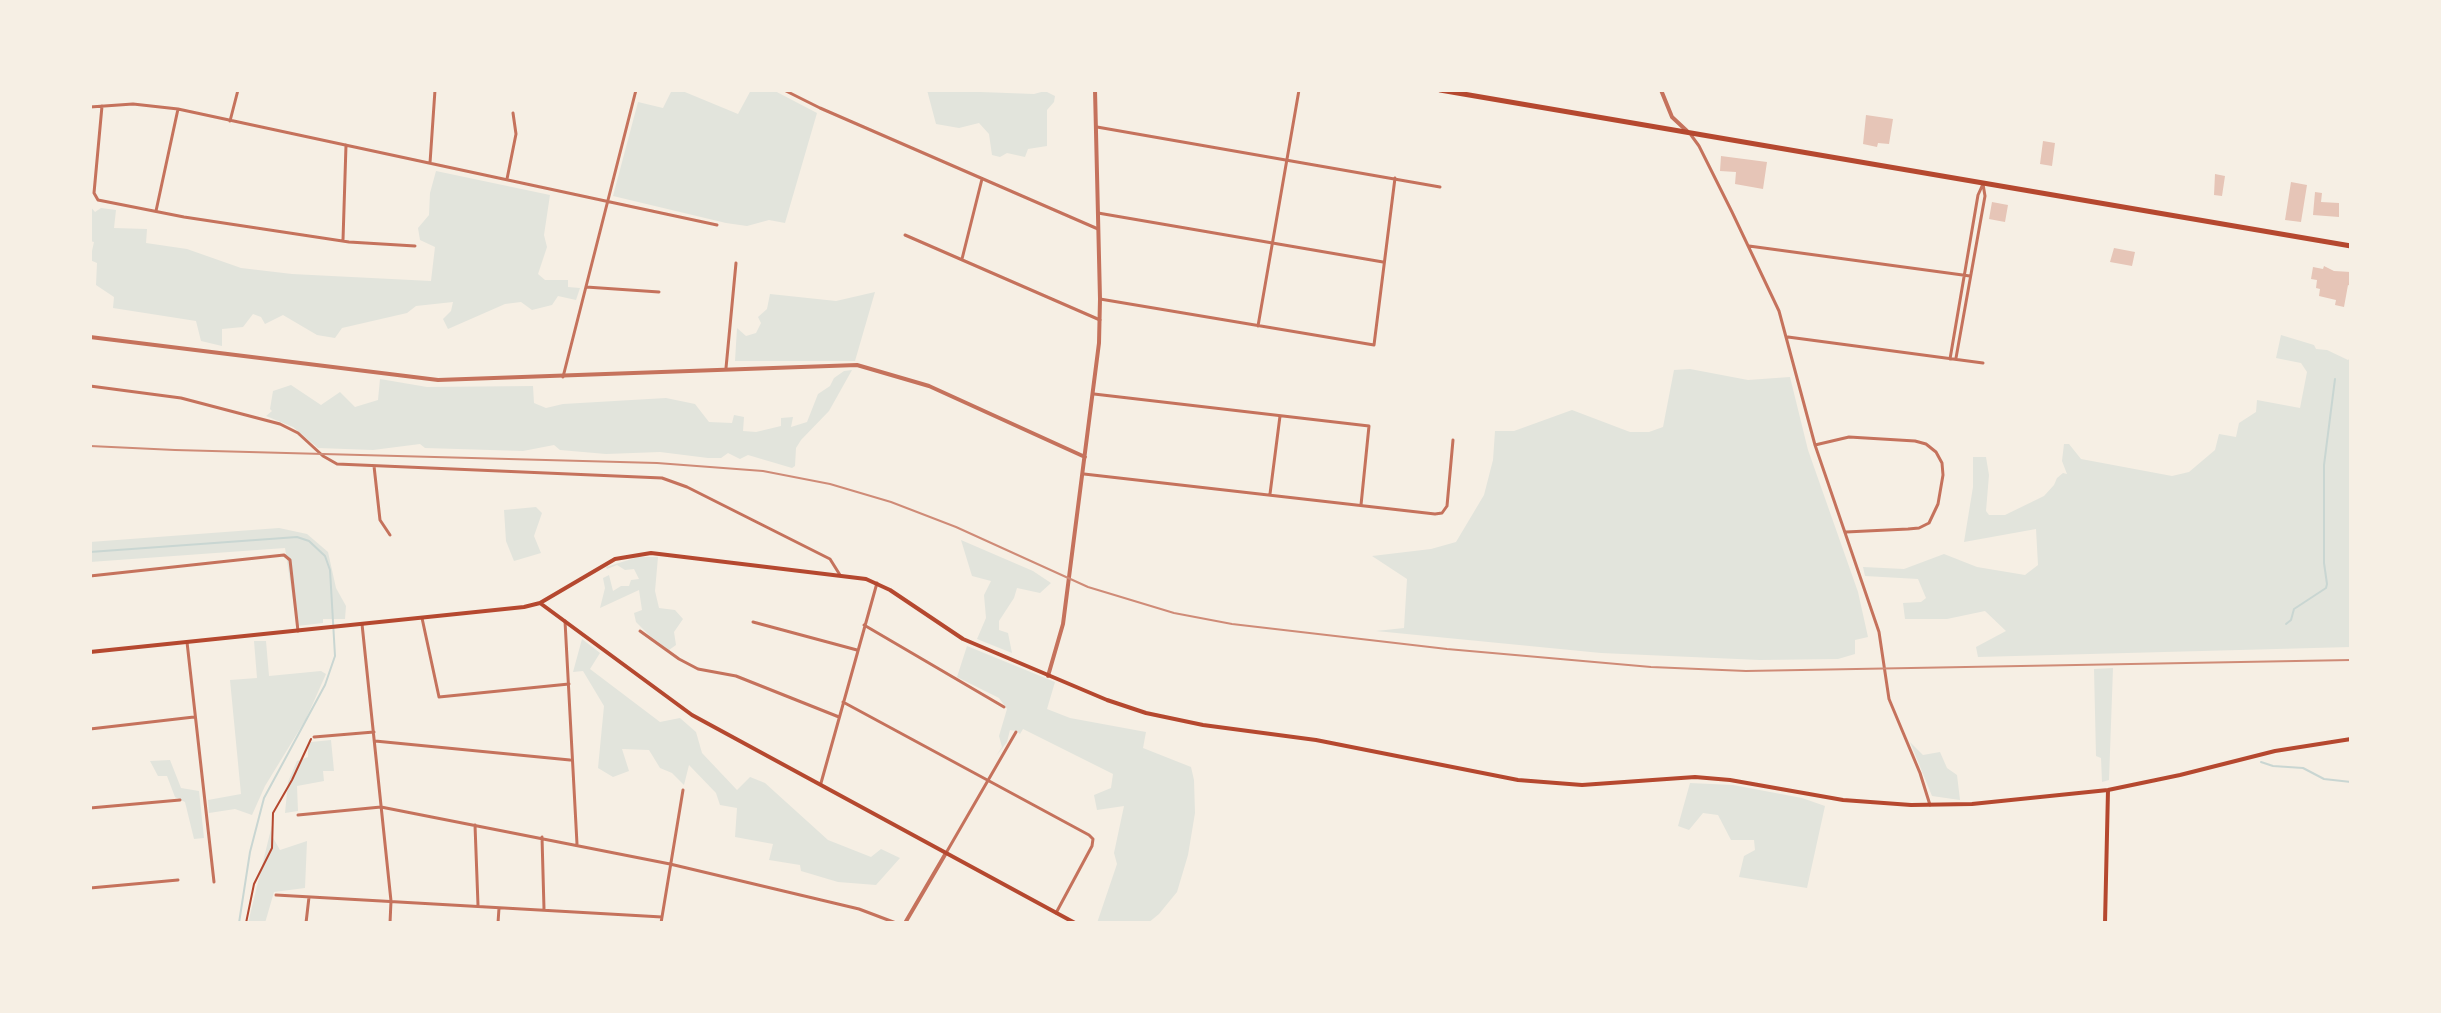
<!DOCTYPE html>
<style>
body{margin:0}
#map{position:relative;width:2441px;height:1013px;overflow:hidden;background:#f6efe4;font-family:"Noto Sans",sans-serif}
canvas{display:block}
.frame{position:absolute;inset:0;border:92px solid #f6efe4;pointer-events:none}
</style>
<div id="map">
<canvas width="2441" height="1013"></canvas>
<div class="frame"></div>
</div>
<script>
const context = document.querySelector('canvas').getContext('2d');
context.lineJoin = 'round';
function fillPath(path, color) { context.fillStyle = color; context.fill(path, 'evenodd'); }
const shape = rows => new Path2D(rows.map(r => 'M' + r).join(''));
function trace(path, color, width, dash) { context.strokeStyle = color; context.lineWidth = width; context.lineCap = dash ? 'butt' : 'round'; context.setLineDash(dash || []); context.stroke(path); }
const green = shape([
 [672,90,680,90,738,114,751,90,773,90,817,113,785,223,769,220,747,226,726,223,613,196,638,102,663,108],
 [927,90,1034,94,1045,91,1055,96,1054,102,1047,110,1047,146,1028,149,1025,157,1007,153,1000,157,992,155,989,134,979,123,959,128,936,124],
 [436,171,550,195,544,235,547,247,538,274,545,280,568,280,568,287,580,288,576,300,558,296,552,305,532,310,521,302,505,304,448,329,443,319,451,311,453,302,416,306,407,313,342,328,335,338,317,335,283,315,265,324,261,317,253,314,243,327,222,329,222,346,201,341,196,321,113,308,114,297,96,285,97,263,90,260,94,242,90,241,90,206,95,212,101,208,116,210,114,228,147,229,146,243,187,249,241,268,292,274,431,281,435,247,420,240,418,228,429,215,430,193],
 [875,292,855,361,735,361,737,328,746,336,756,333,761,323,758,317,767,309,770,294,836,301],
 [2281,335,2314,345,2316,349,2327,350,2348,360,2351,357,2351,647,1978,657,1976,647,2006,631,1985,611,1947,619,1905,619,1903,603,1921,602,1926,598,1918,579,1865,576,1863,567,1904,569,1944,554,1977,567,2025,575,2038,565,2036,529,1964,542,1973,487,1973,457,1986,457,1989,475,1986,511,1989,515,2005,515,2044,496,2054,485,2057,478,2063,473,2067,474,2062,461,2064,444,2069,444,2081,459,2172,476,2189,472,2215,450,2219,434,2236,437,2239,423,2256,412,2257,400,2300,408,2307,372,2301,363,2276,358],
 [1690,369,1748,380,1790,377,1808,450,1858,592,1868,637,1855,640,1855,654,1838,659,1760,660,1601,653,1376,631,1404,628,1407,579,1372,556,1431,549,1456,542,1484,495,1493,460,1495,431,1514,431,1572,410,1630,432,1649,432,1663,427,1674,370],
 [852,370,829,411,801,440,796,448,795,466,792,468,748,455,740,459,728,453,721,458,708,458,660,452,606,454,560,450,554,445,523,451,425,448,420,444,373,450,318,448,293,427,266,416,272,411,270,409,273,391,291,385,321,405,340,392,355,407,378,400,380,379,427,387,533,386,534,403,546,408,563,404,666,398,695,404,709,422,732,423,734,415,744,417,743,431,756,432,781,426,781,418,793,417,791,427,807,422,818,394,830,386,834,378,844,371],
 [536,507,542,513,534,536,541,553,514,561,506,541,504,510],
 [279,528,307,534,328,552,336,588,346,606,345,619,323,619,323,623,297,626,285,548,90,562,90,542],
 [961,540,1033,571,1051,583,1040,593,1017,588,1014,598,999,621,999,630,1008,633,1012,653,977,639,986,618,984,595,991,581,972,576],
 [638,557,658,557,655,591,659,608,675,610,683,619,674,632,676,645,669,650,650,636,636,622,634,613,642,610,639,590,600,608,605,588,603,578,609,575,613,591,621,586,629,586,631,580,639,579,634,569,625,570,617,565,607,569,606,567],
 [582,639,600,653,590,669,660,722,680,718,696,732,702,753,737,790,750,777,765,783,828,840,871,857,881,849,900,858,876,885,838,882,801,871,800,865,769,860,773,844,735,837,737,808,720,805,716,793,689,765,684,785,672,773,660,768,649,750,622,749,629,771,613,777,598,768,604,706,583,671,573,672],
 [254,641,266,641,269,676,321,671,326,674,306,719,265,786,252,815,235,809,209,813,208,800,241,794,230,680,257,678],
 [967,646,1055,682,1047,709,1070,718,1146,732,1143,748,1191,767,1194,780,1195,813,1188,855,1177,892,1159,914,1148,923,1097,923,1117,864,1114,853,1124,806,1097,810,1094,795,1111,788,1113,774,1023,729,1020,734,1017,731,1010,730,1007,742,996,756,1002,747,999,736,1007,709,999,698,957,677],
 [2113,668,2109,780,2102,782,2101,758,2096,756,2094,669],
 [331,740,334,771,323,771,324,781,297,786,298,811,285,813,288,782,297,761,308,757,308,746,311,742],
 [1910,742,1923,755,1940,752,1947,768,1957,775,1960,800,1932,796],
 [170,760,181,788,199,791,204,838,194,839,185,802,175,797,167,776,158,776,150,761],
 [1690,783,1733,785,1802,798,1825,806,1807,888,1739,877,1744,856,1755,850,1754,840,1731,840,1718,815,1703,813,1689,830,1678,826],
 [272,825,272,836,280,850,307,841,305,888,274,892,265,923,248,923]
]);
const stream = shape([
 [90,552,297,537,309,541,325,556,330,570,335,656,325,685,264,798,250,852,239,923],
 [2286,624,2291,620,2294,609,2326,588,2327,584,2324,563,2324,465,2335,379],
 [2261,762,2273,766,2303,768,2324,779,2351,782]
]);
const building = shape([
 [1866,115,1893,119,1889,144,1878,143,1877,147,1863,144],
 [2043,141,2055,143,2052,166,2040,164],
 [1721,156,1767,162,1763,189,1735,184,1736,172,1720,171],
 [2215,174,2225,176,2222,196,2214,195],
 [2291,182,2307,185,2301,222,2285,220],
 [2315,192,2322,193,2321,202,2339,203,2339,217,2313,215],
 [1992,202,2008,205,2005,222,1989,219],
 [2114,248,2135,252,2132,266,2110,262],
 [2324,266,2334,271,2351,272,2351,286,2348,285,2344,307,2335,305,2336,300,2319,296,2320,289,2316,288,2317,280,2311,279,2313,267,2323,269]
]);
const path = shape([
 [246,923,254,884,272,848,273,813,292,780,311,739]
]);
const minor = shape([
 [784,90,820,108,1098,229],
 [102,106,94,193,98,200,184,217,349,242,415,246],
 [90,107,133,104,178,109,717,225],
 [230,121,238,90],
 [1097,127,1440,187],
 [1691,135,1699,146,1732,212,1779,311,1815,445,1879,632,1889,699,1920,773,1930,805],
 [430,163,435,90],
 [507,179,516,134,513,113],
 [156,211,178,109],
 [1098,213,1383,262],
 [905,235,1100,320],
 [343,240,346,145],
 [1749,246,1970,276],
 [962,259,982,179],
 [586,287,659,292],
 [1100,299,1374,345,1395,178],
 [1258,326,1299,90],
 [1788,337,1983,363],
 [1956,358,1985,196,1983,184],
 [1950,359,1978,195,1983,184],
 [726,368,736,263],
 [563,377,636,90],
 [90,386,181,398,280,424,298,433,323,456,337,464,662,478,687,487,830,559,840,575],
 [1094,394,1369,426,1361,505],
 [1815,445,1849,437,1915,441,1926,444,1936,452,1942,463,1943,475,1938,504,1929,523,1919,528,1908,529,1846,532],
 [374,466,380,520,390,535],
 [1084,474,1435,514,1442,513,1447,506,1453,440],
 [1270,494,1280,416],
 [90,576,284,555,290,560,298,631],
 [422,618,439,697,569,684],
 [565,621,577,844],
 [753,622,857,650],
 [362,624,391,901,390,923],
 [864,625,1004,707],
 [640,631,679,659,698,669,736,676,839,717],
 [187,642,214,882],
 [843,702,1089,835,1093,839,1092,846,1056,913],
 [90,729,194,717],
 [314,737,374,732],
 [375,741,570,760],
 [821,783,877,583],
 [90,808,180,800],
 [298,815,381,807,670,864,859,909,896,923],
 [475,825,478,905],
 [542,837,544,909],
 [946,853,1016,732],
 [90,888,178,880],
 [276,895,662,917],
 [306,923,309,897],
 [498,923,499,908],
 [661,923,683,790]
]);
const tertiary = shape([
 [1661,90,1672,117,1687,131],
 [90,337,438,380,857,365,929,386,1085,457],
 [1048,676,1063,624,1099,343,1100,299,1095,90],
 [905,923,946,853]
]);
const secondary = shape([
 [540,603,692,715,1075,923],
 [90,652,524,607,540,603,615,559,651,553,866,579,890,590,963,639,1107,700,1146,713,1203,725,1316,740,1518,780,1582,785,1695,777,1730,780,1843,800,1911,805,1972,804,2108,790,2180,775,2275,751,2351,739],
 [2105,923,2108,790]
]);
const primary = shape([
 [1440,90,2351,246]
]);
const rail = shape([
 [90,446,175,450,657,463,763,471,830,484,891,502,956,527,1088,587,1174,613,1232,624,1447,649,1651,667,1746,671,2351,660]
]);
fillPath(green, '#e2e4dc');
trace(stream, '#c9d6d2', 2);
fillPath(building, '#e6c5b7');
trace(path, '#b5482f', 2);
trace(minor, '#c5725c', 3);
trace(tertiary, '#c5725c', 4);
trace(secondary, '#b5482f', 4);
trace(primary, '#b5482f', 5);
trace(rail, '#cf8b77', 2);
</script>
